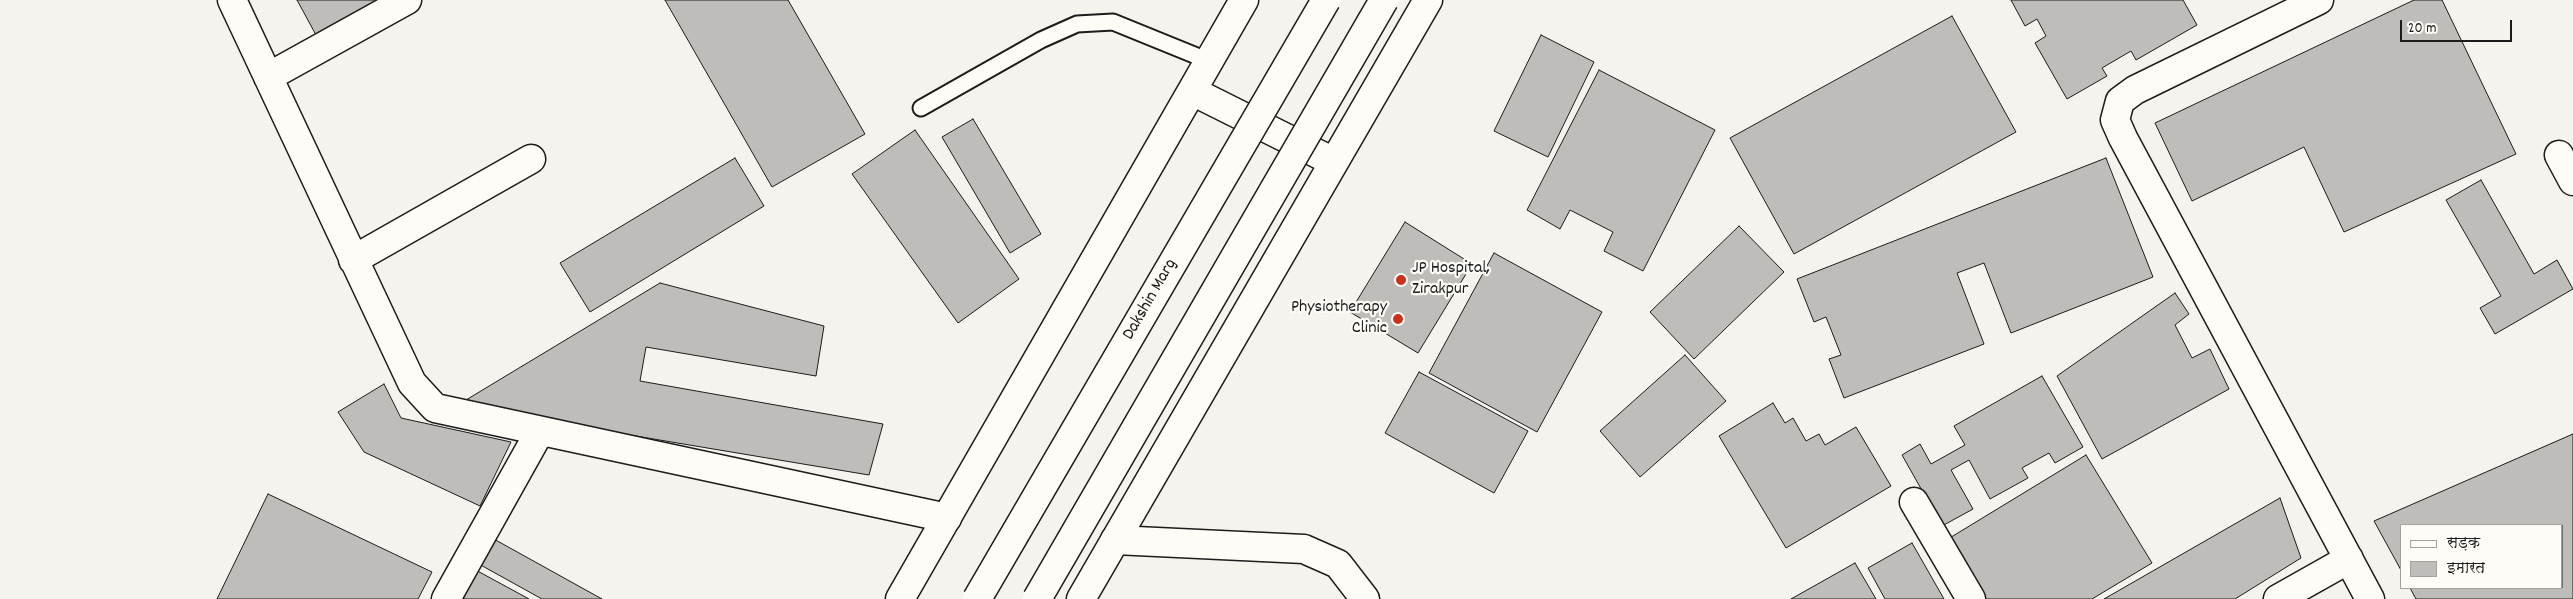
<!DOCTYPE html>
<meta charset="utf-8">
<style>
body{margin:0}
#map{position:relative;width:2573px;height:599px;overflow:hidden;background:#f4f3ee;font-family:Dekko,"Playpen Sans Deva",sans-serif}
canvas{display:block}
.legend{position:absolute;left:2400px;top:524px;width:162px;height:65px;box-sizing:border-box;background:#fdfcf7;border:1px solid #a3a29f;margin:0;padding:6px 9px;list-style:none;font-size:15px;color:#1c1c1c}
.legend li{display:flex;align-items:center;gap:10px;height:25px}
.legend b{width:25px;border:1px solid #a3a29f}
.scale{position:absolute;left:2400px;top:20px;width:112px;height:22px;box-sizing:border-box;border:2px solid #1c1c1c;border-top:0;padding-left:6px;font-size:15px;line-height:18px;white-space:nowrap;color:#1c1c1c;-webkit-text-stroke:4px #fdfcf7;paint-order:stroke}
</style>
<div id="map">
<canvas width="2573" height="599"></canvas>
<ul class="legend">
<li><b style="height:6px;background:#fdfcf7"></b>सड़क</li>
<li><b style="height:14px;background:#bebdba"></b>इमारत</li>
</ul>
<div class="scale">20 m</div>
</div>
<script>
const context = document.querySelector('canvas').getContext('2d');
context.lineJoin = 'round';
function fillPath(path, color) { context.fillStyle = color; context.fill(path, 'evenodd'); }
const shape = rows => new Path2D(rows.map(r => 'M' + r).join(''));
function trace(path, color, width, dash) { context.strokeStyle = color; context.lineWidth = width; context.lineCap = dash ? 'butt' : 'round'; context.setLineDash(dash || []); context.stroke(path); }
function drawText(font, color, halo, rows, align = 'center') {
  context.font = font + ' Dekko,sans-serif'; context.lineWidth = 4.5; context.setLineDash([]); context.textBaseline = 'middle'; context.strokeStyle = halo; context.fillStyle = color; for (const [text, x, y, turn = 0] of rows) {
    context.save(); context.translate(x, y); context.rotate((+turn || 0) * Math.PI / 180); context.textAlign = isNaN(turn) ? turn : align; if (halo) context.strokeText(text, 0, 0); context.fillText(text, 0, 0); context.restore();
  }
}
const building = shape([
 [297,0,379,0,316,35,297,0],
 [665,0,788,0,865,134,772,187,665,0],
 [2011,0,2183,0,2197,25,2136,60,2131,51,2102,68,2107,76,2067,99,2035,43,2046,36,2037,19,2025,26,2011,0],
 [2414,0,2442,0,2516,154,2344,232,2304,147,2192,201,2155,123,2414,0],
 [1952,16,2016,132,1794,254,1730,138,1952,16],
 [1541,35,1594,62,1548,157,1494,131,1541,35],
 [1599,70,1715,130,1643,271,1604,251,1613,232,1570,210,1560,229,1527,210,1599,70],
 [973,119,1041,234,1010,253,942,137,973,119],
 [915,130,1019,279,958,323,852,174,915,130],
 [735,158,764,206,590,312,560,263,735,158],
 [2106,158,2153,277,2011,333,1984,263,1957,273,1984,344,1844,398,1829,359,1841,355,1826,317,1814,322,1797,279,2106,158],
 [2481,180,2534,274,2557,260,2573,289,2495,334,2480,308,2501,296,2446,200,2481,180],
 [1405,222,1472,264,1418,353,1350,312,1405,222],
 [1739,226,1784,272,1694,359,1650,312,1739,226],
 [1494,253,1602,312,1537,432,1429,373,1494,253],
 [660,283,824,326,816,376,646,347,640,381,883,424,869,475,456,406,660,283],
 [2175,293,2189,314,2175,325,2192,358,2210,349,2229,389,2102,459,2057,376,2175,293],
 [1685,355,1726,401,1640,477,1600,431,1685,355],
 [1419,372,1528,431,1494,493,1385,433,1419,372],
 [2042,376,2083,447,2055,463,2049,453,2022,468,2028,478,1990,499,1969,460,1951,470,1973,509,1942,526,1902,455,1920,444,1931,464,1965,445,1954,426,2042,376],
 [384,384,401,418,511,442,480,506,364,452,338,412,384,384],
 [1773,403,1785,423,1793,418,1806,441,1819,434,1825,445,1856,427,1891,486,1786,548,1719,436,1773,403],
 [2573,434,2573,599,2416,599,2410,588,2562,588,2562,525,2402,525,2402,572,2374,521,2573,434],
 [2086,455,2152,563,2092,599,1984,599,1948,539,2086,455],
 [268,494,432,572,418,599,217,599,268,494],
 [2280,498,2301,558,2235,599,2104,599,2280,498],
 [492,538,602,599,542,599,477,563,492,538],
 [1912,543,1944,599,1885,599,1868,568,1912,543],
 [1855,563,1876,599,1791,599,1855,563],
 [472,568,529,599,465,599,457,595,472,568]
]);
const service = shape([
 [921,108,1041,40,1077,24,1113,22,1209,61]
]);
const minor = shape([
 [232,0,412,383,435,408,947,518],
 [2319,0,2135,90,2120,101,2115,120,2123,138,2370,599],
 [268,77,407,0],
 [2559,155,2573,181],
 [353,260,531,159],
 [1914,502,1971,599],
 [1115,540,1304,549,1338,564,1365,599],
 [446,599,540,431],
 [2278,599,2349,559]
]);
const tertiary = shape([
 [1192,91,1334,162],
 [900,599,1244,0],
 [1081,599,1428,0]
]);
const trunkBridge = shape([
 [977,599,1326,0],
 [1037,599,1384,0]
]);
const markers = [
 [1401,280,6,"#c8321e"],
 [1398,319,6,"#c8321e"]
];
const poiNames = [
 ["JP Hospital,",1412,270],
 ["Zirakpur",1412,291],
 ["Physiotherapy",1387,309,"right"],
 ["Clinic",1387,330,"right"]
];
const streetNames = [
 ["Dakshin Marg",1151,300,-60]
];
fillPath(building, '#bebdba');
trace(building, '#1c1c1c', 1);
trace(service, '#1c1c1c', 19);
trace(minor, '#1c1c1c', 31);
trace(tertiary, '#1c1c1c', 31);
trace(service, '#fdfcf7', 15);
trace(minor, '#fdfcf7', 28);
trace(tertiary, '#fdfcf7', 28);
trace(trunkBridge, '#1c1c1c', 31, []);
trace(trunkBridge, '#fdfcf7', 28);
for (const [x, y, r, color] of markers) { const dot = new Path2D(); dot.arc(x, y, r, 0, 2 * Math.PI); context.fillStyle = color; context.fill(dot); trace(dot, '#fdfcf7', 2); }
drawText('18px', '#1c1c1c', '#fdfcf7', poiNames, 'left');
drawText('18px', '#1c1c1c', '#fdfcf7', streetNames);
</script>
